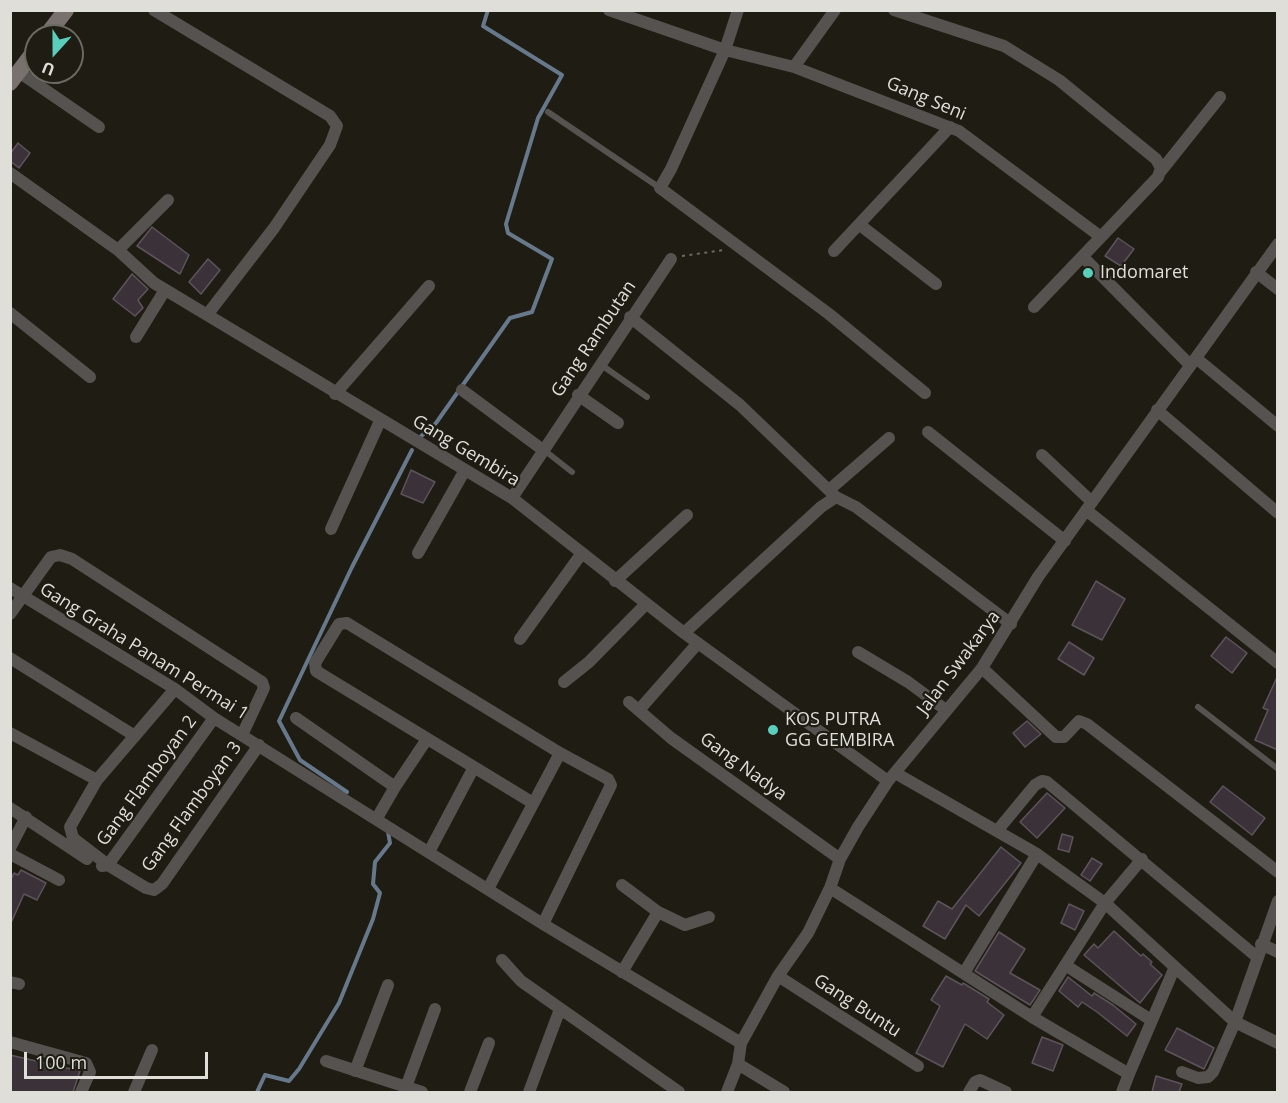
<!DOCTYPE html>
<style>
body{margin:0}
#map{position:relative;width:1288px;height:1103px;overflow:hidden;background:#1e1c13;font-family:"Open Sans",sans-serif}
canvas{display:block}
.frame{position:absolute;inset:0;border:12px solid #dfded8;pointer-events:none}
.north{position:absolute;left:24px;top:24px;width:60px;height:60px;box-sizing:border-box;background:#1e1c13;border:2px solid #6b6a62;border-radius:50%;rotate:201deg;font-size:16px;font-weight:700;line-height:24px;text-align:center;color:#dfded8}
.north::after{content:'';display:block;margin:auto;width:21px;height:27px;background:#5bcebb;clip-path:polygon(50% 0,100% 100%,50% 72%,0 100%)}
.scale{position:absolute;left:24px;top:1052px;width:184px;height:27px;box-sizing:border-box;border:3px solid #dfded8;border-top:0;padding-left:8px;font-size:18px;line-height:21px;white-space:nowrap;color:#dfded8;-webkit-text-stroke:4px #1e1c13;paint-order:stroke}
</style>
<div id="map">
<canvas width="1288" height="1103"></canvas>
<div class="frame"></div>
<div class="north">U</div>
<div class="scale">100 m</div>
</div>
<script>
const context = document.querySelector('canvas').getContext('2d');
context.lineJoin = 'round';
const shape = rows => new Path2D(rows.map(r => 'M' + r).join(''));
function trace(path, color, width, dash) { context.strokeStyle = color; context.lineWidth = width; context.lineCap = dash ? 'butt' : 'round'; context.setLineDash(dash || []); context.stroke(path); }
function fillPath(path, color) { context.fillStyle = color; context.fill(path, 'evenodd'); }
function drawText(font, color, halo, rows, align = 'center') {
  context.font = font + ' "Open Sans",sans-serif'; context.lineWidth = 4.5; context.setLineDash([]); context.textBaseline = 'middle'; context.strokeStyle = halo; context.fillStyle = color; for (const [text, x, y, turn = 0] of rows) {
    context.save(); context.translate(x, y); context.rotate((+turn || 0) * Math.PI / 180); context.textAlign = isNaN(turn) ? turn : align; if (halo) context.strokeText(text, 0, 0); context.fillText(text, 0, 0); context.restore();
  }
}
const stream = shape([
 [419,438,436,423,510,318,532,312,552,259,508,233,506,224,538,118,562,75,483,26,488,10],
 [347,792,300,760,279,721,352,567,412,450],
 [257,1092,265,1075,289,1081,299,1069,339,1003,373,919,380,893,373,884,375,862,390,843,388,832]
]);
const building = shape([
 [18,143,30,153,19,168,10,161,10,154,18,143],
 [152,227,189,255,180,274,137,246,152,227],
 [1118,238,1134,249,1121,266,1105,256,1118,238],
 [208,259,220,270,201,294,189,282,208,259],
 [132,274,148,289,138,300,143,308,135,316,113,299,132,274],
 [411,470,435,482,423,503,401,494,411,470],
 [1096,581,1125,599,1102,640,1072,625,1096,581],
 [1226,637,1247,653,1232,673,1211,656,1226,637],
 [1069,642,1094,658,1084,675,1058,659,1069,642],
 [1278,675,1278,750,1255,740,1268,710,1263,708,1278,675],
 [1027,721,1041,734,1025,747,1013,733,1027,721],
 [1223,786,1265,818,1252,835,1210,802,1223,786],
 [1047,793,1065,808,1037,838,1020,822,1047,793],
 [1062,834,1073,837,1069,852,1058,849,1062,834],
 [1001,847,1021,863,979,916,966,905,945,939,923,926,938,901,952,909,1001,847],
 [1092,858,1102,864,1090,881,1081,875,1092,858],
 [21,870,46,883,37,900,24,894,10,925,10,881,14,873,18,875,21,870],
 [1069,904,1084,911,1075,930,1061,923,1069,904],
 [1114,931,1141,956,1143,954,1152,962,1150,964,1162,975,1140,1003,1084,955,1094,944,1098,948,1114,931],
 [999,932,1025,949,1010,973,1040,990,1030,1005,975,971,999,932],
 [946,976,962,985,963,983,989,999,987,1002,1004,1015,987,1039,965,1024,943,1067,916,1053,940,1006,931,1000,946,976],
 [1068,977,1092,996,1094,993,1113,1005,1136,1024,1127,1036,1097,1012,1082,1002,1078,1007,1059,991,1068,977],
 [1177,1028,1214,1048,1204,1069,1165,1050,1177,1028],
 [1042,1037,1063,1045,1053,1071,1032,1063,1042,1037],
 [10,1055,80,1071,73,1092,10,1092,10,1055],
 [1156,1076,1182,1084,1179,1092,1152,1092,1156,1076]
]);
const path = shape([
 [682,256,724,250]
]);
const lane = shape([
 [548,112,660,188],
 [600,364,647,397],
 [544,450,572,472],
 [1198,707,1278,769]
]);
const street = shape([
 [154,10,330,116,337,126,330,145,274,228,207,315],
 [609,10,725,50,794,67,959,131,1101,237,1034,307],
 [738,10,725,50,671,169,660,188,829,314,925,393],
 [894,10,1004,46,1059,80,1156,159,1161,168,1158,177,1101,237],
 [794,67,835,10],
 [19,72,99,127],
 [1161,171,1220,97],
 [10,173,118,250,154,283,512,498,684,633,888,781],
 [860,225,936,284],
 [118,250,168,200],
 [834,251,950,127],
 [1083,257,1190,365],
 [1256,272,1278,289],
 [10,313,90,377],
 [630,317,740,405,836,497],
 [136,337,165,290],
 [1196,358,1278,426],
 [462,390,543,450],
 [335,394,429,286],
 [578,395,618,423],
 [1157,410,1278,513],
 [928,432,1065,541],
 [1042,455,1092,502],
 [829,490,889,438],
 [512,498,671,259],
 [1086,510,1278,663],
 [331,529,380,421],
 [418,553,465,470],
 [615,581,687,515],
 [10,588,175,689,214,718,543,924,741,1043],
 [10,614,51,557,60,555,72,559,262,682,264,688,242,735],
 [684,633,821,507,836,497,856,507,1011,624],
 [520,639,582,553],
 [858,652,908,682,946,710],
 [10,658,135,736],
 [982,668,1056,737,1064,737,1079,721,1087,724,1278,872],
 [564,682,589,662,646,604],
 [175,689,97,780,70,827,73,838,108,865,146,888,154,890,162,884,259,745],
 [629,702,671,738,840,859],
 [639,710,698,643],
 [296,718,395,787,377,818],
 [10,733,97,780],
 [897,774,1037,854,1105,903,1235,1022,1278,1043],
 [395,787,427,739],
 [533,803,316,671,315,663,339,624,347,623,560,753,608,779,611,785,543,924],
 [10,808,87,859],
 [997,831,1035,785,1042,781,1047,782,1257,957],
 [10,848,26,817],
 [429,852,474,767],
 [10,854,59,880],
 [102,866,108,865,214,718],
 [622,885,658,912,685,925,709,917],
 [830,888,1032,1017,1129,1074,1174,969],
 [488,889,560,753],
 [1261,944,1278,952],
 [502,960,521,981,679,1092],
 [1065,965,1151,1020],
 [622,972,658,912],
 [964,973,1037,854],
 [778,976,918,1066],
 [10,982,19,984],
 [1032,1017,1105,903,1142,859],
 [10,1042,86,1063,90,1072,81,1092],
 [326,1061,422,1092],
 [738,1064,784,1092],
 [355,1071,388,985],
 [1182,1072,1198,1078,1208,1077,1213,1072,1235,1022,1278,901],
 [406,1087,435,1009],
 [134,1092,152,1050],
 [470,1092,489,1043],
 [529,1092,560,1009],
 [727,1092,738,1064,741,1043,778,976,808,933,830,888,840,859,858,827,888,781,982,668,1038,577,1278,244],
 [969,1092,975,1082,980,1080,1006,1092],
 [1122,1092,1129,1074]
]);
const secondary = shape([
 [46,36,66,10],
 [10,83,36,49]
]);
const markers = [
 [1088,273,6,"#5bcebb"],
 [773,730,6,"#5bcebb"]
];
const streetNames = [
 ["Gang Seni",926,99,23],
 ["Gang Rambutan",594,339,-56],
 ["Gang Gembira",466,451,31],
 ["Gang Graha Panam Permai 1",144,652,32],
 ["Jalan Swakarya",959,663,-53],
 ["Gang Nadya",743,767,36],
 ["Gang Flamboyan 2",147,781,-54],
 ["Gang Flamboyan 3",192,807,-54],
 ["Gang Buntu",857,1006,33]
];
const poiNames = [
 ["Indomaret",1100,273],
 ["KOS PUTRA",785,720],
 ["GG GEMBIRA",785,741]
];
trace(stream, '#67788b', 4);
fillPath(building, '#3a3238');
trace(building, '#5d545b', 1.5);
trace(path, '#6b6a62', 2, [3, 4.5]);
trace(lane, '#56524f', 6);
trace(street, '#56524f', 12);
trace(secondary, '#78716d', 16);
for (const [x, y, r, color] of markers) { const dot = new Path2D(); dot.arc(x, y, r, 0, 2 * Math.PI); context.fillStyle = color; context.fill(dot); trace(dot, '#1e1c13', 2); }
drawText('18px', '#dfded8', '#1e1c13', streetNames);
drawText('18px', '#dfded8', '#1e1c13', poiNames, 'left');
</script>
